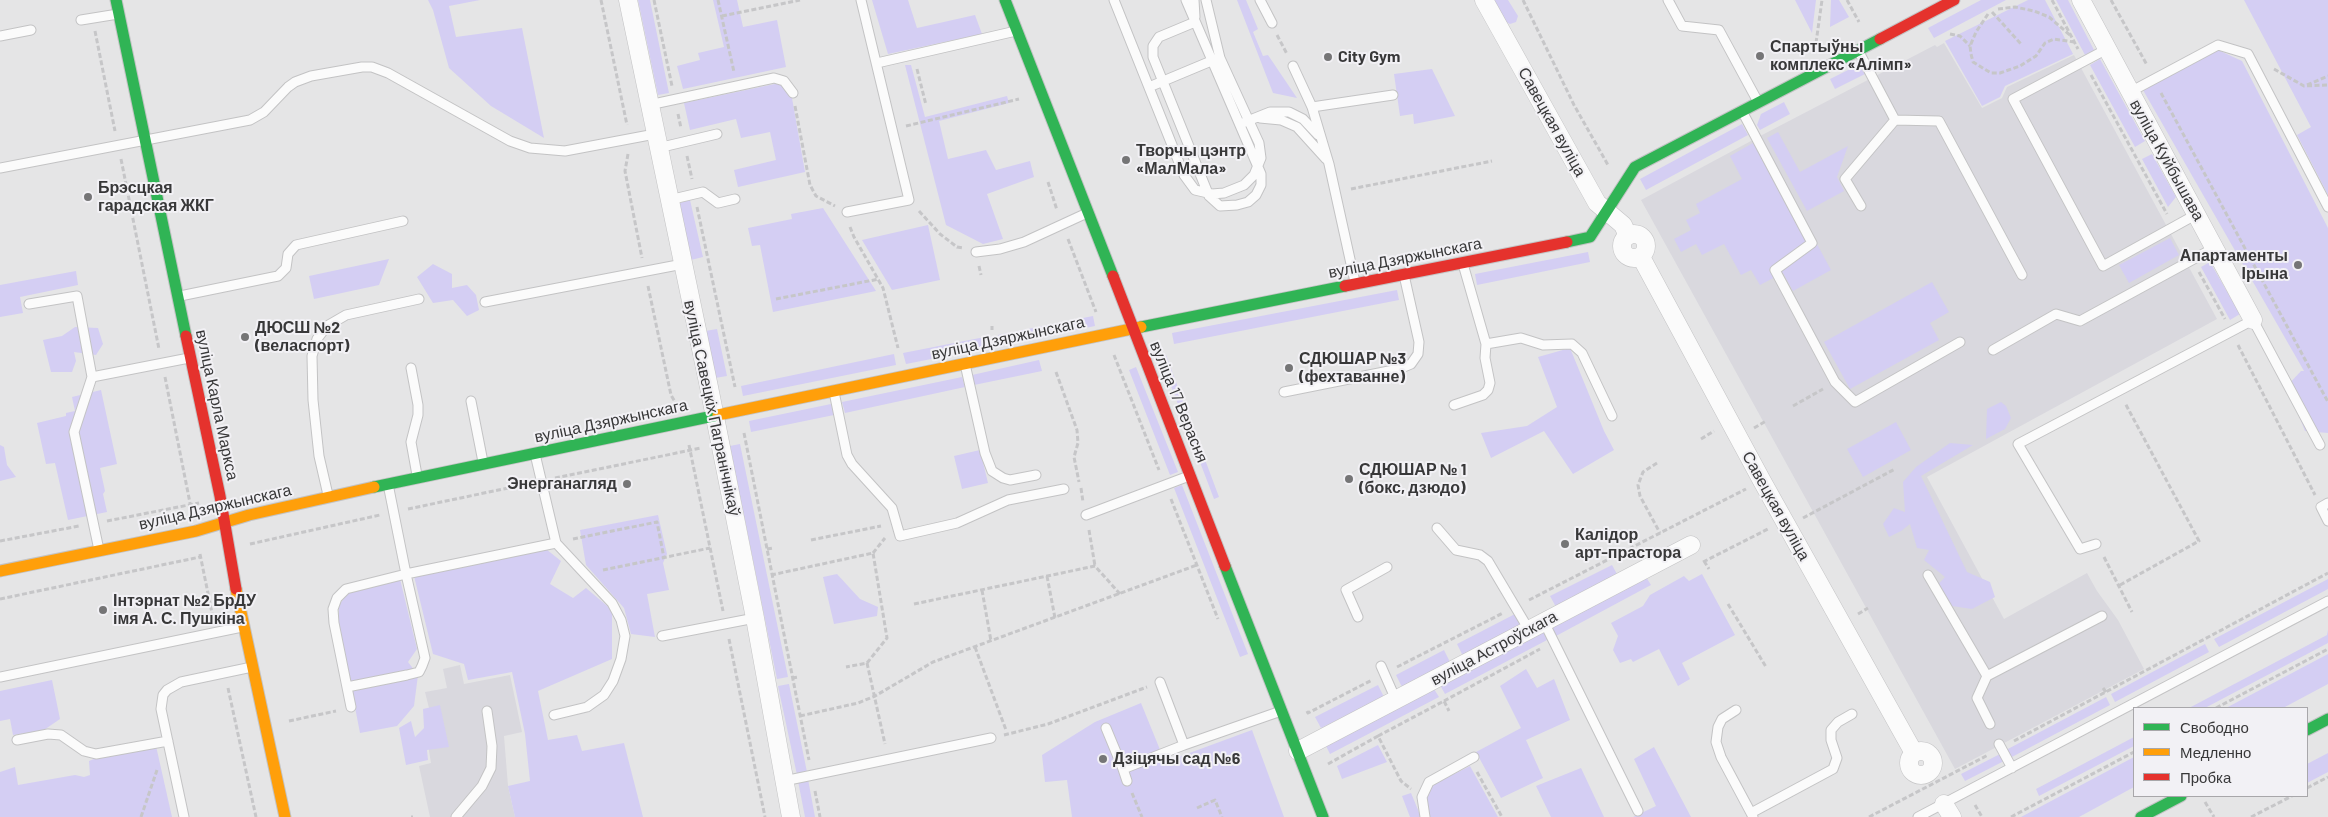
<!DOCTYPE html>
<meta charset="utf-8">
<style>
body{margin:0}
#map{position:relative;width:2328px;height:817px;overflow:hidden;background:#e5e5e6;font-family:Barlow,sans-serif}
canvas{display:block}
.legend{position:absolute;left:2133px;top:707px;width:175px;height:90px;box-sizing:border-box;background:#f2f1f5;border:1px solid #a8a7aa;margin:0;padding:6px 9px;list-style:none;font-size:15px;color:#383839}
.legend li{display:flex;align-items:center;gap:10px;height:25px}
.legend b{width:25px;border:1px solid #a8a7aa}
</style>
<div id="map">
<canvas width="2328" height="817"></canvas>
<ul class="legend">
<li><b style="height:6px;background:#30b455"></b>Свободно</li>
<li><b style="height:6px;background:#ff9f0a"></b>Медленно</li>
<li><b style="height:6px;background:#e5322d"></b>Пробка</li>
</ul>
</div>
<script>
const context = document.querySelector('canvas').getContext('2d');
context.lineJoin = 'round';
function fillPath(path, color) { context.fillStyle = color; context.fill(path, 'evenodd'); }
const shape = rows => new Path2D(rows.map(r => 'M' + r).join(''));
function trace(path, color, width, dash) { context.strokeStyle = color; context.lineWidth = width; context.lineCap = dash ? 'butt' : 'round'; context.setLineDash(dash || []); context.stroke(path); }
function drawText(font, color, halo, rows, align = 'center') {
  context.font = font + ' Barlow,sans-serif'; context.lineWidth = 4; context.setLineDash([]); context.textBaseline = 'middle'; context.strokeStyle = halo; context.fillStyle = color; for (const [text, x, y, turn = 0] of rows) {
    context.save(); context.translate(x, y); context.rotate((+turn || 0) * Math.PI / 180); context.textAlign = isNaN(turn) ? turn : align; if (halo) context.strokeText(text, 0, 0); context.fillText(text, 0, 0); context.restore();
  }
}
const built = shape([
 [1944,43,1982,108,2002,98,2007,87,2074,55,2217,319,1927,477,2004,619,2087,573,2097,591,2118,620,2144,669,1955,769,1641,200,1764,134,1935,45,1937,47],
 [460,665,464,684,510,675,522,732,504,736,508,786,515,817,430,817,419,766,431,763,429,751,429,708,425,692,447,688,443,669]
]);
const green = shape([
 [428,0,480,0,449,6,456,37,522,28,544,138,491,106,449,68,433,10],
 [638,0,650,0,669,93,658,95],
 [713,0,737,0,743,27,777,20,786,67,683,89,677,66,700,60,698,53,724,47],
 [872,0,908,0,917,28,975,15,982,34,888,54],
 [1237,0,1246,0,1258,29,1253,32,1263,56,1268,55,1297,98,1273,93],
 [1494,0,1508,0,1518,16,1516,22,1510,24,1506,22],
 [1795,0,1816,0,1812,33],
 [1831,0,1839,0,1849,17,1830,27],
 [1981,0,2006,0,1934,38,1928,28],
 [2028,0,2045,0,2073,54,2005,86,2000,97,1982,106,1945,41],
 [2056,0,2068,0,2094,50,2085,55],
 [2244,0,2328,0,2328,195,2297,135,2311,127],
 [2218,50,2242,61,2328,228,2328,433,2305,431,2287,386,2301,371,2304,371,2143,90],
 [2100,59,2145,141,2135,147,2090,65],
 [911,65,925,117,1007,96,1009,103,939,121,948,159,986,150,996,170,1030,161,1034,177,987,194,1003,239,983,244,946,225,905,65],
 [1854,67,1862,70,1865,74,1835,89,1830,79],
 [1432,69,1455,116,1414,124,1413,114,1400,116,1394,74],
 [789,81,805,172,738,187,734,170,776,160,770,132,741,138,736,119,690,130,684,103],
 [1784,102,1790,114,1760,130,1757,125,1761,114],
 [1742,124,1748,135,1646,190,1640,179],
 [1778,132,1800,172,1848,146,1837,177,1844,191,1807,211,1767,138],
 [1760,139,1831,270,1793,291,1783,273,1760,285,1751,270,1741,275,1724,244,1702,255,1696,244,1681,252,1674,239,1691,230,1686,220,1700,213,1696,204,1742,179,1730,156],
 [2152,154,2176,197,2168,207,2142,159],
 [690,200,703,257,691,260,679,203],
 [823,208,876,291,773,312,760,245,752,246,748,228,792,219,791,214],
 [928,225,940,280,892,290,862,240],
 [2170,238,2179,255,2129,283,2119,265],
 [1588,252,1590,262,1477,285,1475,274],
 [389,259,379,285,314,299,309,276],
 [2210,262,2240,314,2230,320,2201,267],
 [433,264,452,274,452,288,467,285,476,295,479,310,467,316,453,300,433,303,417,277],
 [76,271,78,285,20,297,23,313,0,317,0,285],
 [1932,282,1949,312,1930,323,1939,340,1850,389,1824,342],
 [1397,290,1399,300,1174,344,1172,333],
 [1093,316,1095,326,1000,345,998,335],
 [75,327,98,328,103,344,96,355,74,352,76,361,72,372,51,372,43,340,62,336],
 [717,329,727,376,715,378,705,331],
 [990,336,992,347,906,364,903,353],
 [1570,348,1604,431,1614,450,1573,474,1544,431,1491,458,1481,433,1527,426,1557,407,1538,357],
 [894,354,896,365,743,396,741,386],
 [1166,355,1219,497,1214,499,1160,357],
 [1039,360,1042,371,974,385,972,375],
 [1136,367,1178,472,1170,475,1129,370],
 [962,377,965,387,845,413,842,402],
 [101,390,117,464,100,468,105,491,103,494,107,512,68,520,55,463,46,464,37,423,66,416,66,413,75,411,72,397],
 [2001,402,2006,406,2011,418,2005,429,1986,439,1987,409],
 [831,404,834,415,751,432,749,421],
 [1896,422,1911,450,1863,477,1847,449],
 [1950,443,1973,445,1921,476,1967,572,1990,582,1995,597,1972,609,1945,605,1933,590,1945,577,1924,560,1929,550,1917,548,1910,524,1901,531,1889,537,1883,524,1894,508,1905,512,1903,482,1916,467],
 [740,444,788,677,777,679,730,446],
 [0,445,4,447,7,465,16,477,0,481],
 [980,450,988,483,962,489,954,456],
 [1182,485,1248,654,1240,657,1174,488],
 [658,515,667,554,663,563,669,590,647,594,655,637,631,634,624,608,586,565,580,530],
 [546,549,561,561,550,584,573,598,586,588,612,610,612,659,538,691,548,740,577,735,582,751,624,743,643,817,515,817,508,786,530,781,525,734,512,672,468,680,464,664,433,654,414,576],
 [1612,565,1618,576,1556,607,1550,596],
 [837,574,860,599,878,607,877,616,834,624,823,577],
 [1702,574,1735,635,1682,663,1690,679,1678,686,1659,649,1633,662,1631,659,1620,663,1613,650,1618,636,1611,623,1643,606,1650,595,1684,576,1689,581],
 [1646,577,1651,585,1556,636,1552,627],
 [400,579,417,649,408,662,418,675,414,706,397,726,360,733,339,625,339,605,348,593],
 [2328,579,2328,589,2219,647,2214,639],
 [1515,614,1521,625,1463,656,1457,644],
 [2328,630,2328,643,2205,708,2189,708,2327,635],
 [1543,631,1547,640,1445,694,1440,685],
 [2205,644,2209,652,2115,702,2111,694],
 [1444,650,1450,662,1402,687,1396,675],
 [2328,654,2328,684,2283,708,2226,708],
 [1526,669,1537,688,1554,679,1570,720,1526,740,1543,778,1501,798,1476,752,1521,728,1500,686],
 [52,680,60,719,44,730,13,735,10,719,0,721,0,691],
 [789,684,807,772,797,775,778,686],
 [1378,685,1384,697,1321,728,1315,717],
 [1434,689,1439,697,1330,754,1326,746],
 [2106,697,2110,705,2010,758,2006,750],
 [1141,703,1165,762,1252,730,1284,817,1072,817,1067,780,1045,782,1042,755,1095,722],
 [440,705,449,747,427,750,428,760,406,765,399,728,411,721,415,737,424,728,423,709],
 [2134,737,2134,746,2039,796,2036,789],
 [129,744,156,746,172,817,0,817,0,772,15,767,18,785,75,775,84,777,90,775,89,761],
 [1378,745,1387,762,1342,779,1337,766],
 [1654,747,1691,817,1633,817,1656,806,1634,759],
 [2328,753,2328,772,2307,783,2307,764],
 [2000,754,2004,761,1965,781,1961,774],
 [2134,757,2134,787,2079,817,2021,817],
 [1470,766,1498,817,1428,817,1426,799,1430,788,1438,782],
 [1581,768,1604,817,1551,817,1536,786],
 [808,779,815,817,805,817,798,781],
 [1411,793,1421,817,1410,817,1402,796]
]);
const path = shape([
 [601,0,627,125],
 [654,0,672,86],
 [718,0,734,72],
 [1523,0,1574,105,1608,165],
 [1847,0,1859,22],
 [2052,0,2078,49],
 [2111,0,2147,65],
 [1998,9,2015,7,2034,11,2049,17,2071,36],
 [1992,12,2021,44],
 [1988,14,1976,32,1970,46,1971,54,1973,62,1991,73,2000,73,2020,66,2036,56,2045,43,2054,39,2074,42],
 [722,16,800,0],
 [95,31,115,131],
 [1950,34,1960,36,1970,46],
 [1277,35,1287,54],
 [1816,43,1822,0],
 [917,69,926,105],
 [2274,69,2304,86,2328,85],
 [2091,75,2167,214],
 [2307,85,2328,76],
 [2161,93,2328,402],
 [795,106,810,185,816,196,835,206],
 [678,114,681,128],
 [906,126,1019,99],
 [628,154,625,171,642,258],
 [687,156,692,179],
 [121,159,159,349],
 [1048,182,1057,210],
 [1351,189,1492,161],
 [697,207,735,387],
 [919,211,940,234,957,247,963,248],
 [850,227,854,237,883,288,898,348],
 [1068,239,1096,312],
 [979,266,981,275],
 [2199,272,2225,319],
 [648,286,671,395,675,402],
 [776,299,879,279],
 [992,326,992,330],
 [2238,345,2315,495],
 [1114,355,1159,470],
 [1056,372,1077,430,1078,443,1074,457,1079,482],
 [165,377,191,508],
 [1793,406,1823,389],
 [1754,428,1766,421],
 [744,433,809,760],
 [1701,439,1714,431],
 [689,445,723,611],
 [1657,463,1643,472,1638,485,1640,496,1660,533],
 [555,478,701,448],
 [1081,488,1083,502],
 [1171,499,1218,619],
 [408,509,527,484],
 [1803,518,1895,469],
 [107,521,199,503],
 [1089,530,1095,566],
 [573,539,657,522,664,558],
 [811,540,881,526],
 [0,541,79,526],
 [250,544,380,515],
 [767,549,773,548],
 [873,553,885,538],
 [200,554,213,618],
 [2104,557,2132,612],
 [1704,561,1709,569],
 [1703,562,1768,529],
 [603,570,710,548],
 [771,575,873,553,887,638,867,663,846,667],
 [1047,576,1055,618],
 [2120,585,2199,541,2125,403],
 [982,590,991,641],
 [0,599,200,557],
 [1529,600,1746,489],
 [914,604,1095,566,1120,594],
 [1728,604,1766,667],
 [1858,614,1868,608],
 [729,639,765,817],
 [975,647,1006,730],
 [867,663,885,744],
 [1397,667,1503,613],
 [792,678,799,677],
 [228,688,256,817],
 [2103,688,2106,692],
 [1444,701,1540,649],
 [2216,708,2328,649],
 [1307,711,1308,713,1372,680],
 [800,716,858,703,875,696,933,662,1197,565],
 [289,721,336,711],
 [1004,735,1048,724,1147,687],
 [1378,736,1444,701,1449,711],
 [2014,741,2328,573],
 [1328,764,1378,736,1401,781,1411,789],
 [1477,772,1502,817],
 [2307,788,2328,777],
 [815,791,820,817],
 [1132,793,1142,817],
 [2205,802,2214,817],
 [1975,805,1982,817],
 [1197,808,1215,800,1222,817],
 [141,817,157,770],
 [411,817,413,817],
 [1869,817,1988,755],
 [2011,817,2134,752],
 [2251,817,2292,796]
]);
const lane = shape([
 [1114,0,1184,175,1195,190,1212,194,1224,193,1244,185,1254,175,1261,158,1259,143,1220,58,1206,0],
 [1186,0,1261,174,1261,185,1256,195,1248,202,1237,205,1220,206,1209,196,1153,57,1153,46,1159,37,1195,22],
 [1194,0,1195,17],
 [1260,0,1272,23],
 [1668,0,1682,26,1719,30,1757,100],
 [81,20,118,14],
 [0,36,31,30],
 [2107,49,2013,99,2103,266,2197,214],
 [1859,52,1895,120,1845,179,1861,206],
 [877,63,1016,31],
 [1293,66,1312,107,1329,164,1355,282],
 [1149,87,1216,59],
 [2130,92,2218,45,2248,54,2328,207],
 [649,105,774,78,784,81,793,93],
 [1312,107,1393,95],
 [1743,113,1812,243,1775,270,1835,382,1855,402,1960,342],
 [1260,118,1281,120,1297,127,1326,159],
 [1895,120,1939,121,2022,275],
 [1245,122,1270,112,1289,112,1303,119,1318,135],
 [658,148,717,134],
 [0,168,250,120,264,112,288,87,295,82,311,76,362,67,372,67,388,73,510,141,530,148,565,151,655,134],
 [669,200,703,192,718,203,735,199],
 [847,212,909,200,861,0],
 [976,252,1000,249,1024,242,1087,213],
 [1463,264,1486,344,1521,338,1543,345,1572,344,1582,353,1612,416],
 [180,296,278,276,286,268,288,254,296,245,403,221],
 [485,302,683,264],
 [29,304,77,296,92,377],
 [1993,350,2056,314,2080,321,2214,248],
 [965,364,985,453,992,471,1003,478,1010,480,1036,475],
 [411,368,418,405,418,415,411,442,417,475],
 [834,392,847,455,852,464,892,508,900,536,957,523,1008,500,1064,489],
 [1284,392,1399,369,1411,364,1418,354,1419,342,1404,275],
 [471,401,483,462],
 [1454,405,1483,395,1488,390,1490,383,1485,358,1486,344],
 [535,454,556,543,612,603,621,620,625,636,621,659,613,681,604,695,587,707,554,715],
 [328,495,319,456,313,400,312,356,317,339,327,326,346,315,419,299],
 [2328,503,2321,507,2328,521],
 [1086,515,1189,476],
 [1437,528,1456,550,1480,555,1488,561,1529,630],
 [2096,544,2080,549,2018,444,2253,320,2320,445],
 [99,550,74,432,92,377,189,358],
 [1928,575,1987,676],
 [1358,617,1346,590,1387,567],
 [1544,622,1638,811],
 [662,636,755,618],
 [1381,666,1396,700],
 [0,677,242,627],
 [1160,682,1184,745,1281,711],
 [347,687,407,675,419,672,422,666,425,658,406,574,556,543],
 [351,707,334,623,333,609,337,598,346,589,406,574,388,484],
 [1736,710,1722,719,1718,727,1716,742,1721,757,1751,813],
 [1990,724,1977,698,1987,676,2102,616],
 [1106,728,1123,769],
 [17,740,48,734,61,735,84,751,96,754,168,741],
 [1999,744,2012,768],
 [784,781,991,738],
 [1127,781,1123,769,1184,745],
 [184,817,161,709,163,695,167,690,181,682,252,667],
 [456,817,482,786,491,768,492,746,487,711],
 [1425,817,1422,797,1429,782,1474,757],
 [1753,817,1751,813,1833,769,1837,758,1831,740,1831,730,1838,722,1852,714],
 [1918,817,2328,601]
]);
const street = shape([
 [628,0,709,387,755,618,791,817],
 [1484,0,1597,203,1623,225,1628,236],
 [2081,0,2253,320],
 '1622 246a12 12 0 1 1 24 0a12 12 0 1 1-24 0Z',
 [1641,257,1762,481,1914,753],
 [1298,751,1691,545],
 '1909 763a12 12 0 1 1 24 0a12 12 0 1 1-24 0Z',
 [1944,804,1952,817]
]);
const fast = shape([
 [116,0,186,336],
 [1005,0,1113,276],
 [1567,242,1590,237,1635,167,1880,39],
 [1141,327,1345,286],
 [374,487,718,415],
 [1225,566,1323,817],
 [2307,730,2328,719],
 [2141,817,2181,796]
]);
const slow = shape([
 [718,415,1141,327],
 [0,571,196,531,249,515,374,487],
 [236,589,285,817]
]);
const jam = shape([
 [1880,39,1954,0],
 [1113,276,1225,566],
 [1345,286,1567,242],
 [186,336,220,496,236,589]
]);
const markers = [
 [1760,56,5,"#757576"],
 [1328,57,5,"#757576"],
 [1126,160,5,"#757576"],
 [88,197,5,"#757576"],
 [2298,265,5,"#757576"],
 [245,337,5,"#757576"],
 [1289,368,5,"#757576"],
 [1349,479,5,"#757576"],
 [627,484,5,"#757576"],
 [1565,544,5,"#757576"],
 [103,610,5,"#757576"],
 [1103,759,5,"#757576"]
];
const poiNames = [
 ["Спартыўны",1770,47],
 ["комплекс «Алімп»",1770,65],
 ["City Gym",1338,57],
 ["Творчы цэнтр",1136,151],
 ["«МалМала»",1136,169],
 ["Брэсцкая",98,188],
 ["гарадская ЖКГ",98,206],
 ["Апартаменты",2288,256,"right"],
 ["Ірына",2288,274,"right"],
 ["ДЮСШ №2",255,328],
 ["(веласпорт)",255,346],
 ["СДЮШАР №3",1299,359],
 ["(фехтаванне)",1299,377],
 ["СДЮШАР № 1",1359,470],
 ["(бокс, дзюдо)",1359,488],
 ["Энерганагляд",617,484,"right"],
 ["Калідор",1575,535],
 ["арт-прастора",1575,553],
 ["Інтэрнат №2 БрДУ",113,601],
 ["імя А. С. Пушкіна",113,619],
 ["Дзіцячы сад №6",1113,759]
];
const streetNames = [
 ["Савецкая вуліца",1552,122,61],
 ["вуліца Куйбышава",2167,160,61],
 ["вуліца Дзяржынскага",1405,258,-11],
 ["вуліца Дзяржынскага",1008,338,-12],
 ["вуліца 17 Верасня",1179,402,68],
 ["вуліца Карла Маркса",217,405,78],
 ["вуліца Савецкіх Пагранічнікаў",712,408,78],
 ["вуліца Дзяржынскага",611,421,-12],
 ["Савецкая вуліца",1776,506,61],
 ["вуліца Дзяржынскага",215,507,-13],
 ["вуліца Астроўскага",1494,648,-28]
];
fillPath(built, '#d9d8de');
fillPath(green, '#d4cef3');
trace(lane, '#c3c3c4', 11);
trace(street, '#c3c3c4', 19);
trace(fast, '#c3c3c4', 13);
trace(slow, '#c3c3c4', 13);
trace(jam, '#c3c3c4', 13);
trace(path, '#c6c6c8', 3, [5, 2.5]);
trace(lane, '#fbfbfb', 9);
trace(street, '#fbfbfb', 18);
trace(fast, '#30b455', 11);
trace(slow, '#ff9f0a', 11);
trace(jam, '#e5322d', 11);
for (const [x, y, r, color] of markers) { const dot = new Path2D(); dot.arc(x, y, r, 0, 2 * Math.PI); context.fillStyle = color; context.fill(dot); trace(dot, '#f2f1f5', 2); }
drawText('bold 16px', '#383839', '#f2f1f5', poiNames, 'left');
drawText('16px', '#383839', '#f2f1f5', streetNames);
</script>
